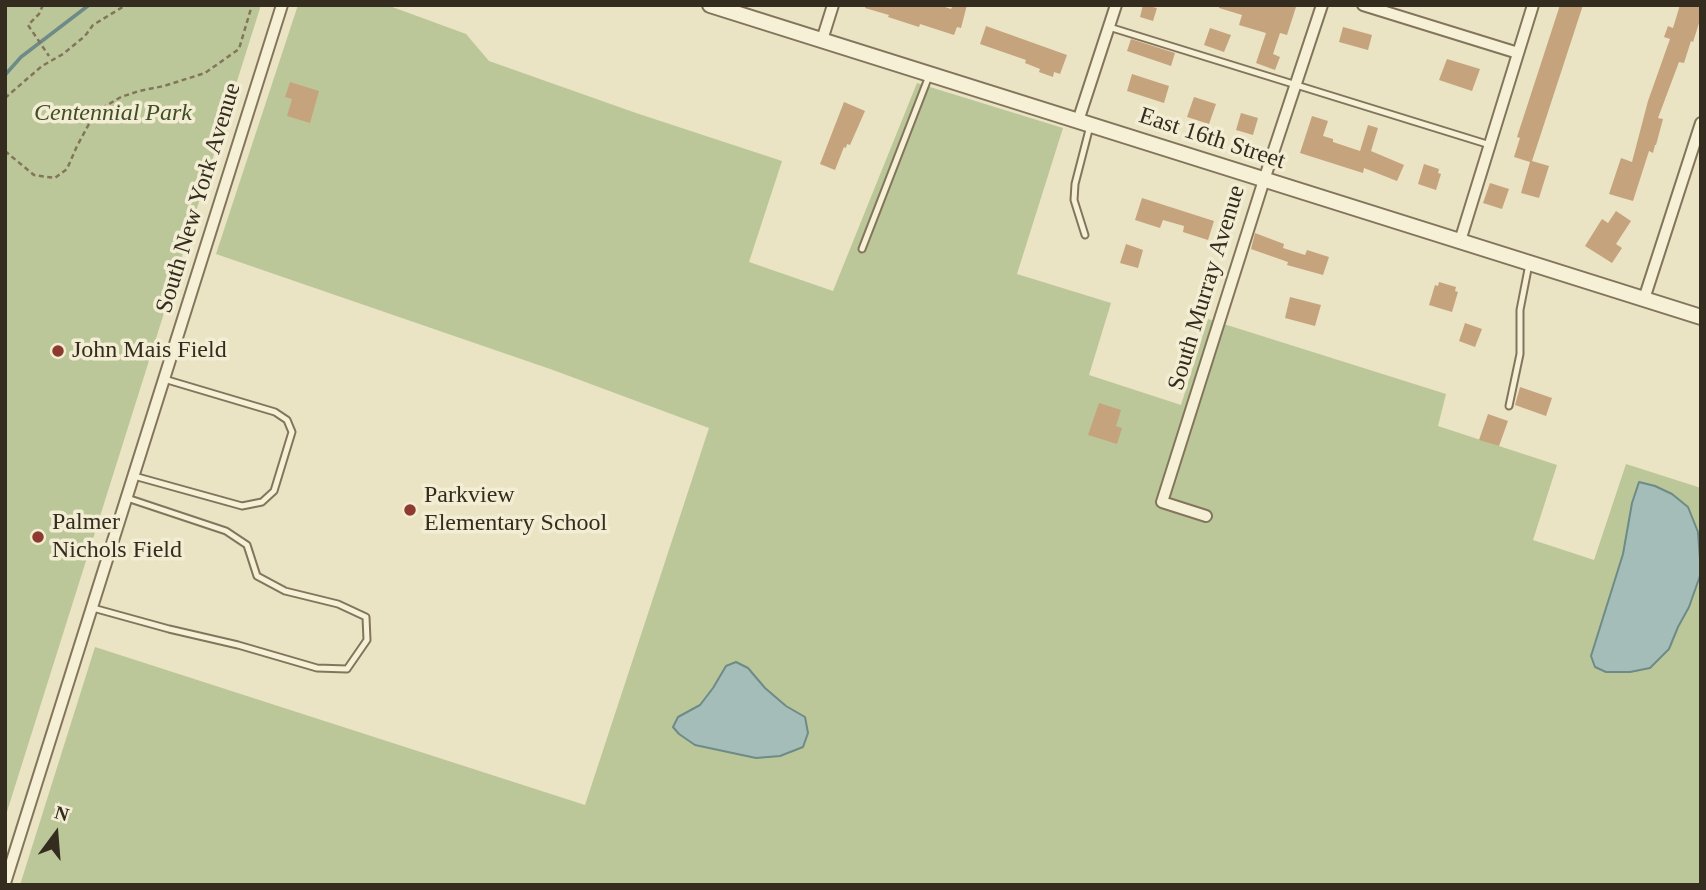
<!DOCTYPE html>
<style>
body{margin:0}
#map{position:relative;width:1706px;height:890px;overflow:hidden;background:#eae3c4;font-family:Georgia,serif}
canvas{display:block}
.frame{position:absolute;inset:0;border:7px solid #342c1f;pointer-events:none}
.north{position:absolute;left:21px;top:799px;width:70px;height:70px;-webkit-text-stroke:5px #f2edd3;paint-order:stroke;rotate:16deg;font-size:19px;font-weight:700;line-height:28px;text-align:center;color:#342c1f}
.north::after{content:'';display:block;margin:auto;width:24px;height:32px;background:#342c1f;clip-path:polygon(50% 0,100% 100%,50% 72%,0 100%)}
</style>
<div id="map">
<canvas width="1706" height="890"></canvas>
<div class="frame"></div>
<div class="north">N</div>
</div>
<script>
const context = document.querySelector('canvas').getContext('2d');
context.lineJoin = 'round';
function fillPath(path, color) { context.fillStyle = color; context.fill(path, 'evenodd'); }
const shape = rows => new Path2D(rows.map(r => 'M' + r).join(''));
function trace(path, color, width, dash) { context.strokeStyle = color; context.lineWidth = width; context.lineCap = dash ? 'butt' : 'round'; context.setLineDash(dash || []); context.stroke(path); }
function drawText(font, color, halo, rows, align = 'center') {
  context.font = font + ' Georgia,serif'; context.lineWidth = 7; context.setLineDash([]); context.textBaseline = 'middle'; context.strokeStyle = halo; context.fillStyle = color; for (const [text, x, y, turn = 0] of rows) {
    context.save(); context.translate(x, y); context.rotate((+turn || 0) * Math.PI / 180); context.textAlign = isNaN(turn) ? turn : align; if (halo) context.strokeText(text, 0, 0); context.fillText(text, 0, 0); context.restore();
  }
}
const green = shape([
 [5,5,261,5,5,818],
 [298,5,387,5,466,34,489,61,636,113,782,161,749,262,833,291,917,83,1063,128,1017,274,1111,303,1089,375,1181,405,1208,319,1446,394,1438,426,1557,465,1533,540,1594,560,1626,464,1701,488,1701,557,1698,532,1639,483,1632,503,1623,554,1678,627,1689,607,1701,573,1701,885,20,885,95,647,585,805,709,428,553,370,216,254],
 [748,668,765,688,786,706,805,717,678,717,700,705,713,688]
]);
const water = shape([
 [1639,482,1655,486,1672,494,1688,507,1698,532,1701,573,1689,607,1678,627,1669,649,1650,668,1630,672,1606,672,1595,667,1591,656,1623,554,1632,503,1639,482],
 [736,662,748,668,765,688,786,706,805,717,808,733,803,747,780,756,756,758,695,745,679,734,673,727,678,717,700,705,713,688,726,666,736,662]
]);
const stream = shape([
 [5,75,21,57,89,5]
]);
const building = shape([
 [866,5,939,5,951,9,953,5,967,5,961,28,957,27,954,35,920,24,919,27,888,17,889,15,865,8],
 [1143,5,1157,8,1153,21,1140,17],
 [1219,5,1290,5,1296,7,1287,35,1280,33,1273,54,1280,57,1275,70,1256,63,1266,33,1239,25,1242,15,1219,8],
 [1560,5,1583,5,1532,161,1549,166,1539,198,1521,193,1530,162,1514,157,1520,138,1517,137],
 [1680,5,1701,5,1701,17,1693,42,1691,41,1684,63,1679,62,1658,118,1663,119,1656,145,1655,145,1653,153,1649,151,1633,201,1609,194,1621,158,1632,162,1648,101,1670,39,1664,37,1668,26,1673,28],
 [986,26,1067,55,1060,74,1054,72,1053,77,1039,72,1040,69,1025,63,1026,60,980,44],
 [1343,27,1372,35,1368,50,1339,42],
 [1210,28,1231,35,1224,52,1204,45],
 [1131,39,1175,53,1171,66,1127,51],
 [1447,59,1480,69,1472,91,1439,80],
 [1132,74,1169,86,1164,103,1127,91],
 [290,82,319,91,310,123,287,116,292,99,285,97],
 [1194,97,1216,104,1209,124,1187,117],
 [844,102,865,111,850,145,847,144,846,148,844,147,835,170,820,164],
 [1241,113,1258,118,1253,135,1236,130],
 [1312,116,1328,121,1323,136,1333,139,1333,142,1360,151,1368,125,1378,128,1371,151,1404,165,1397,181,1364,168,1363,173,1300,153],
 [1424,164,1439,169,1438,173,1441,174,1436,190,1418,184],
 [1490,183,1509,189,1502,209,1483,203],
 [1142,198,1214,221,1208,240,1183,232,1184,226,1163,220,1160,228,1135,220],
 [1616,211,1631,221,1616,244,1622,248,1612,263,1585,246,1602,219,1608,223],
 [1255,233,1284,244,1283,248,1305,255,1307,250,1329,257,1323,275,1287,265,1288,262,1251,249],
 [1126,244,1143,250,1138,268,1120,263],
 [1439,282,1456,287,1455,291,1458,292,1452,312,1429,305,1435,285,1438,286],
 [1290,297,1321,305,1315,326,1285,318],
 [1465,323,1482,329,1475,347,1459,341],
 [1520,387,1552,398,1546,416,1515,405],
 [1099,403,1121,410,1116,426,1122,428,1117,444,1088,435],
 [1488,414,1508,421,1499,446,1479,440]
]);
const path = shape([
 [43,5,39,14,28,25,49,56],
 [5,98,42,66,63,54,85,36,93,25,126,5],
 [5,151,34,175,55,178,67,169,77,146,89,124,102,108,121,97,139,91,164,86,205,73,239,49,252,5]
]);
const service = shape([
 [1109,27,1490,145],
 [1085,235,1074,200,1075,184,1090,126],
 [862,249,929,76],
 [1509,406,1520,354,1520,310,1529,264],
 [134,476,242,506,262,502,274,491,292,432,287,420,275,412,164,379],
 [93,608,169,629,238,645,317,668,347,669,367,640,366,617,338,604,285,591,257,576,247,545,226,531,127,498]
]);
const minor = shape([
 [1363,5,1518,53],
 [822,40,833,5],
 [1078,121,1116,5],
 [1460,241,1533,5],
 [1644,299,1701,123],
 [1206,516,1162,502,1264,180,1322,5],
 [5,883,282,5]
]);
const tertiary = shape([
 [710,5,1701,317]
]);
const markers = [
 [58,351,7,"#8d3b31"],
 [410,510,7,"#8d3b31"],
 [38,537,7,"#8d3b31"]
];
const parkNames = [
 ["Centennial Park",113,114]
];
const streetNames = [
 ["East 16th Street",1212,139,18],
 ["South New York Avenue",199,198,-73],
 ["South Murray Avenue",1207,288,-73]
];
const poiNames = [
 ["John Mais Field",72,351],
 ["Parkview",424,496],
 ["Elementary School",424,524],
 ["Palmer",52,523],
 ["Nichols Field",52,551]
];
fillPath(green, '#bcc799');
fillPath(water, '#a5bdb9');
trace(water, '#6d8b87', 2);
trace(stream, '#6d8b87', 3.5);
fillPath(building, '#c5a37d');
trace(service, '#83755c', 9);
trace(minor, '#83755c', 14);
trace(tertiary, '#83755c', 18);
trace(path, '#83755c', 2.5, [5, 3.5]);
trace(service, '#f6f0d6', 5);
trace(minor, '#f6f0d6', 10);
trace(tertiary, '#f6f0d6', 14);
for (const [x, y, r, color] of markers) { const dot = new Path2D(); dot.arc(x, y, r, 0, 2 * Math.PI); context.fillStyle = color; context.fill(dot); trace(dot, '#f2edd3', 2.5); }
drawText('italic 24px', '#404f27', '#f2edd3', parkNames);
drawText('24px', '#342c1f', '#f2edd3', streetNames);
drawText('24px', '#342c1f', '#f2edd3', poiNames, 'left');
</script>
